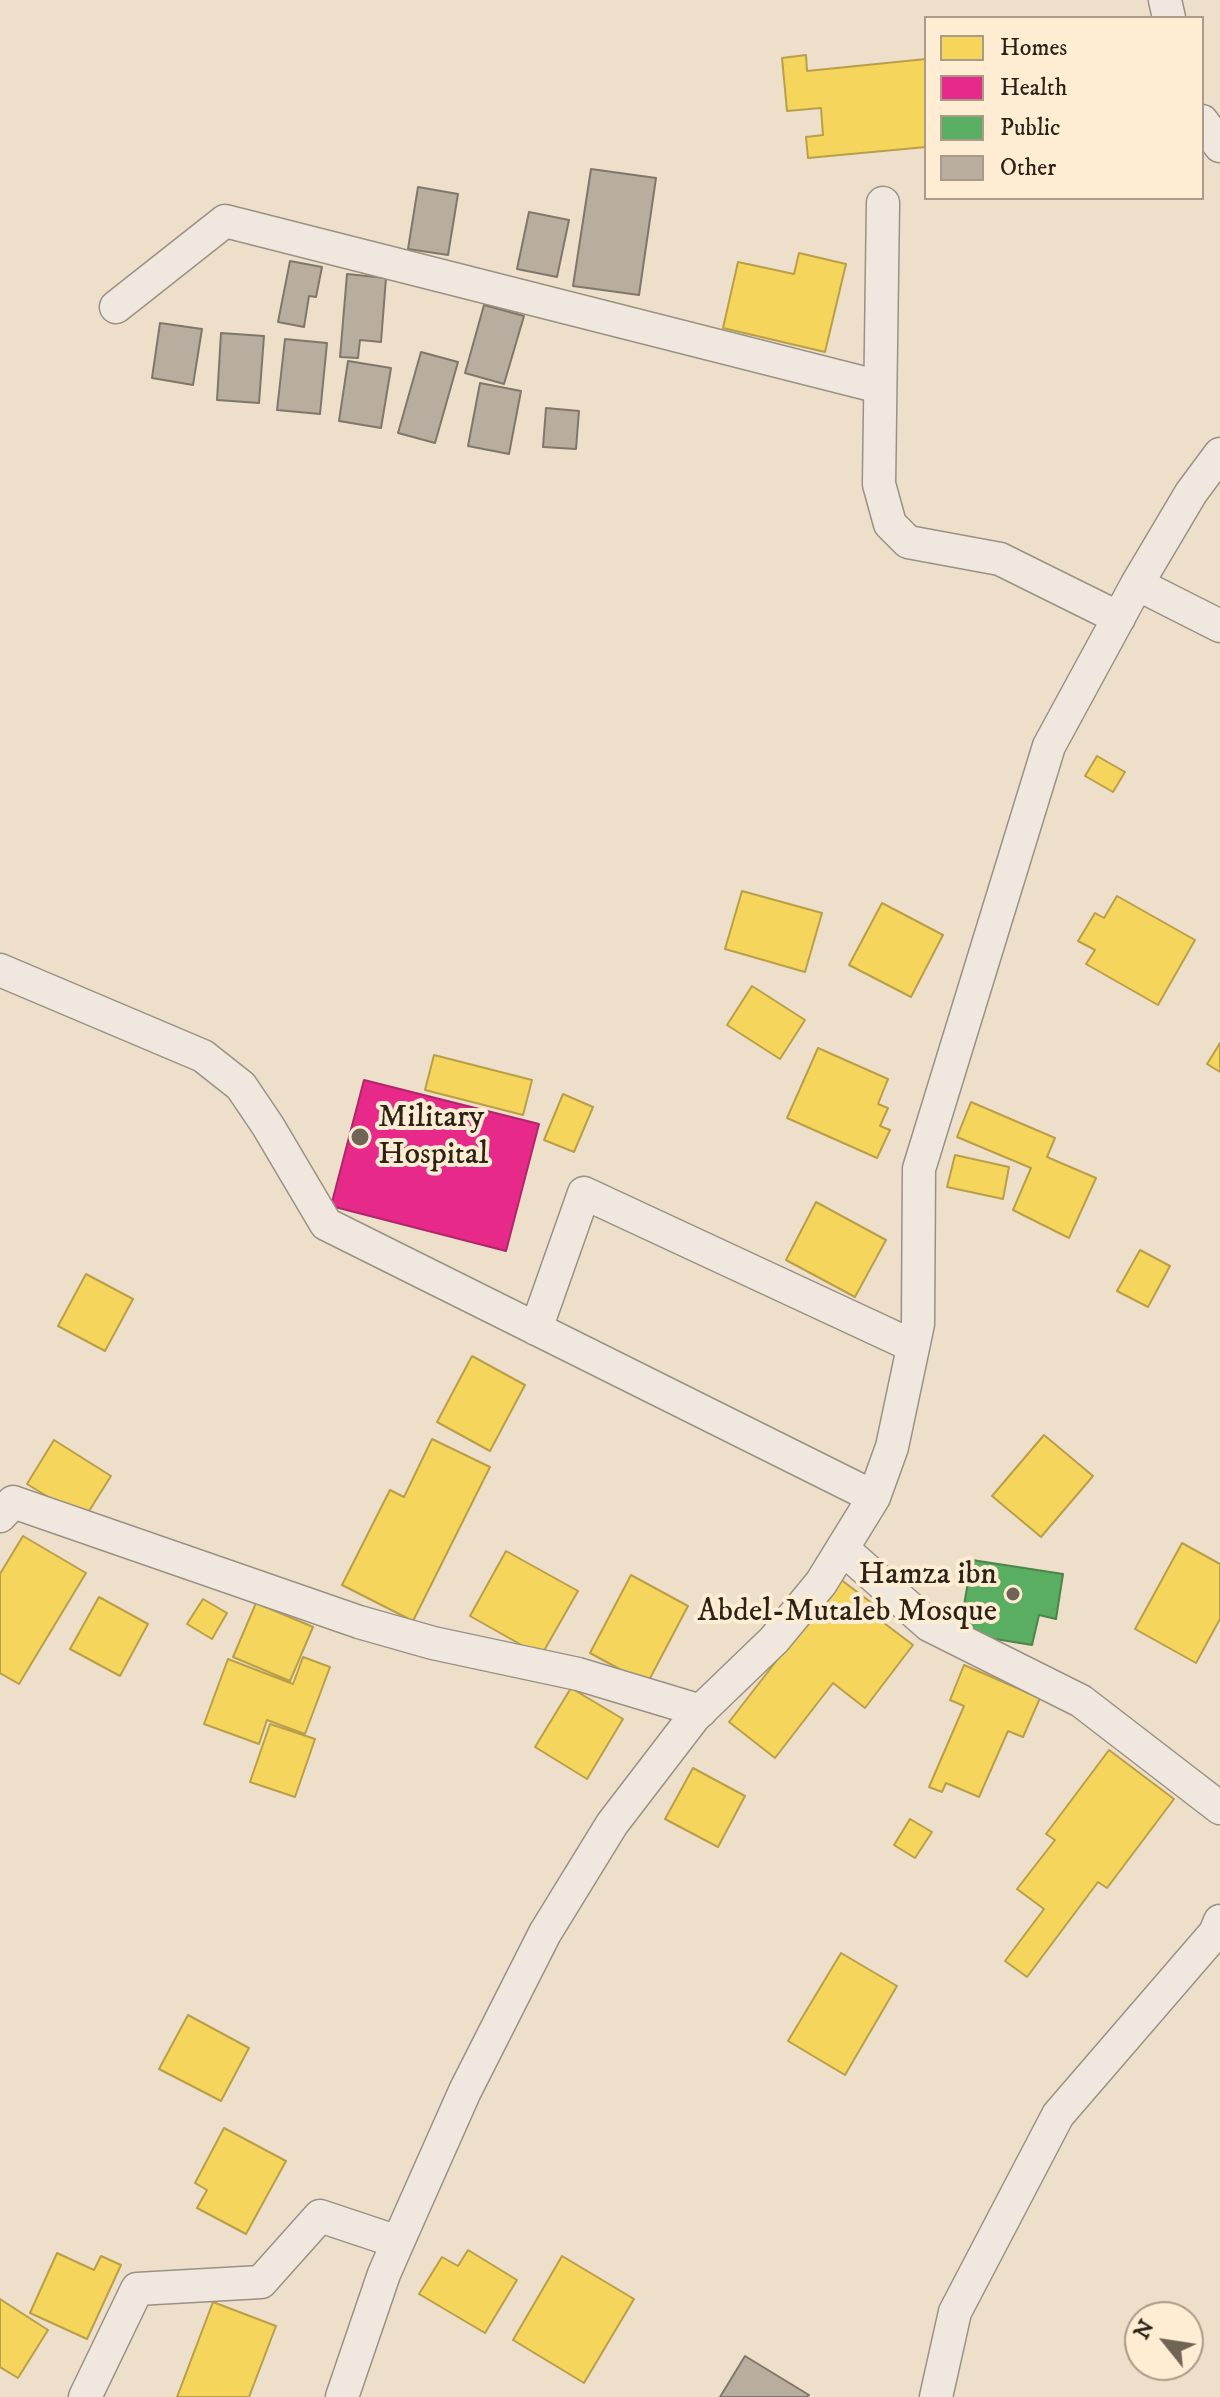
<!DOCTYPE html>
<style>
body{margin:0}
#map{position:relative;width:1220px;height:2397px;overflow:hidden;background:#eedfca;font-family:"IM FELL DW Pica",serif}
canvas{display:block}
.legend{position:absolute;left:924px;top:16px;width:280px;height:184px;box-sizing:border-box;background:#feecd3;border:2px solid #aa9b88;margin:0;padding:10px 14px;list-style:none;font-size:24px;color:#2c2218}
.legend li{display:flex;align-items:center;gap:16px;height:40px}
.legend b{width:40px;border:2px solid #aa9b88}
.north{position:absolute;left:1124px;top:2301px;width:80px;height:80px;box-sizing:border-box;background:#feecd3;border:2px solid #aa9b88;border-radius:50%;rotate:300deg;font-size:22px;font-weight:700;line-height:32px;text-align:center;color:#2c2218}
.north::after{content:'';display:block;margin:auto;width:28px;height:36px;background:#706456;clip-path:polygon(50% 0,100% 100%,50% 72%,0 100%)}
</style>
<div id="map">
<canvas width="1220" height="2397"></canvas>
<ul class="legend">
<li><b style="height:22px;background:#f6d55c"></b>Homes</li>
<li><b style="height:22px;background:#e7298a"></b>Health</li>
<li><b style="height:22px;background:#5aae61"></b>Public</li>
<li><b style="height:22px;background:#b8ad9f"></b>Other</li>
</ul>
<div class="north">N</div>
</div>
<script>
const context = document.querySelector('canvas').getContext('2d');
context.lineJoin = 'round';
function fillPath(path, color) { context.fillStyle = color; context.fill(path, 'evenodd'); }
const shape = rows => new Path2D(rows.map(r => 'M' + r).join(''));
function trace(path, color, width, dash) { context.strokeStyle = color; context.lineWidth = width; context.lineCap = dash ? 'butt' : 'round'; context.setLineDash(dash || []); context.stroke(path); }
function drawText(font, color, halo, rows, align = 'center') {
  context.font = font + ' "IM FELL DW Pica",serif'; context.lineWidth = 8; context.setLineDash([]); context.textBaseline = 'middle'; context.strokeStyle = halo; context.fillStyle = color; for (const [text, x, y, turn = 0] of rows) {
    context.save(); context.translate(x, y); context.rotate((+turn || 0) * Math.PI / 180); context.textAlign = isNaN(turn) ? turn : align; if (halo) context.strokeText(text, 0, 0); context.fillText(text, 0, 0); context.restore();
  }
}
const homes = shape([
 [806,55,807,71,926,59,926,147,808,158,806,137,823,135,821,108,787,111,782,58,806,55],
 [799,253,846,264,825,352,723,328,738,262,794,274,799,253],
 [1097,756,1125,772,1113,792,1085,776,1097,756],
 [742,891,822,913,805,972,725,949,742,891],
 [1117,896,1195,940,1158,1005,1086,964,1095,950,1078,941,1095,913,1104,918,1117,896],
 [882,903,943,935,911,997,849,965,882,903],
 [752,986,805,1020,780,1059,727,1025,752,986],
 [1220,1043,1220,1072,1207,1064,1220,1043],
 [818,1048,888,1079,878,1104,888,1108,880,1126,890,1130,877,1158,787,1118,818,1048],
 [434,1055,532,1080,523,1115,425,1090,434,1055],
 [563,1094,593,1107,574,1152,544,1140,563,1094],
 [971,1102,1055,1138,1047,1157,1096,1178,1069,1238,1013,1210,1031,1168,957,1137,971,1102],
 [955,1155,1009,1167,1003,1199,947,1187,955,1155],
 [816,1202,886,1240,855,1297,786,1260,816,1202],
 [1140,1250,1170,1266,1148,1307,1117,1291,1140,1250],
 [86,1274,133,1299,105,1351,58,1326,86,1274],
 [472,1356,525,1385,490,1451,437,1422,472,1356],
 [1044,1435,1093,1476,1041,1537,992,1496,1044,1435],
 [432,1439,490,1467,413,1621,342,1585,390,1490,404,1497,432,1439],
 [54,1440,111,1476,84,1519,27,1484,54,1440],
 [23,1536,86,1573,19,1684,0,1673,0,1574,23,1536],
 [1182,1543,1220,1564,1220,1619,1196,1663,1135,1629,1182,1543],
 [506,1551,578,1591,541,1656,470,1616,506,1551],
 [631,1575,688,1606,647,1684,590,1653,631,1575],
 [840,1579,889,1616,884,1623,913,1645,865,1708,833,1683,775,1758,729,1722,840,1579],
 [99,1597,148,1624,120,1676,70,1649,99,1597],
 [203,1599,227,1613,212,1639,187,1624,203,1599],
 [256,1603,313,1627,290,1681,233,1657,256,1603],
 [303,1657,330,1667,305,1734,267,1720,259,1744,204,1724,228,1659,293,1684,303,1657],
 [964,1665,1040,1698,1023,1737,1008,1731,979,1797,946,1783,942,1792,929,1787,964,1706,950,1700,964,1665],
 [571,1688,623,1719,587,1779,535,1747,571,1688],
 [270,1724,315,1739,295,1797,250,1782,270,1724],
 [1109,1750,1174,1799,1107,1888,1098,1882,1027,1977,1005,1961,1044,1909,1017,1889,1055,1840,1046,1834,1109,1750],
 [693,1768,745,1796,718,1847,665,1819,693,1768],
 [910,1819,932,1832,915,1858,894,1845,910,1819],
 [841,1953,897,1986,845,2075,788,2041,841,1953],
 [188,2015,249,2048,221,2101,159,2069,188,2015],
 [224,2128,286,2161,246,2234,197,2208,207,2190,195,2183,224,2128],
 [468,2250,517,2280,485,2333,419,2294,442,2257,458,2266,468,2250],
 [57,2253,94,2270,101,2256,121,2265,87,2339,30,2313,57,2253],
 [562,2256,634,2299,584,2383,513,2340,562,2256],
 [0,2299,48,2330,18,2378,0,2367,0,2299],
 [213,2302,276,2326,249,2397,177,2397,213,2302]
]);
const health = shape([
 [364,1080,539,1124,506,1251,331,1206,364,1080]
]);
const public = shape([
 [972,1560,1063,1574,1056,1619,1039,1615,1032,1645,959,1633,972,1560]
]);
const building = shape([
 [591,169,656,178,639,295,573,286,591,169],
 [418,187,458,194,448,255,408,249,418,187],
 [529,212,569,220,557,277,517,269,529,212],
 [290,261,322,267,316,297,309,296,304,327,278,322,290,261],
 [347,274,386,278,381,342,360,340,358,358,340,357,347,274],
 [484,305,524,316,504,384,465,373,484,305],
 [160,323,202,329,193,385,152,378,160,323],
 [221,333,264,336,259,403,217,400,221,333],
 [285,339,327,343,320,414,277,410,285,339],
 [421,352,458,362,435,443,398,433,421,352],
 [348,361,391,368,381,428,339,421,348,361],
 [480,383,521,391,509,454,468,446,480,383],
 [546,408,579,411,576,449,543,447,546,408],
 [745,2356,809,2395,807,2397,720,2397,745,2356]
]);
const minor = shape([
 [1165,0,1169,18],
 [1202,121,1220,146],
 [883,203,879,484,890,524,908,542,1000,559,1119,618],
 [116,307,225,221,880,387],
 [1137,584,1220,626],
 [0,970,203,1056,241,1086,268,1126,326,1224,874,1497],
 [536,1329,584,1193,913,1346],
 [0,1516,13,1502,359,1622,433,1643,578,1674,701,1711],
 [843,1549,929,1625,1081,1701,1220,1808],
 [85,2397,137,2289,261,2282,320,2216,398,2242],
 [342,2397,384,2274,398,2242,465,2091,545,1933,612,1824,694,1717,774,1640,821,1583,874,1497,892,1447,918,1324,919,1169,1049,746,1137,584,1191,493,1220,454],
 [936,2397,955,2312,1058,2115,1215,1933,1220,1921]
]);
const markers = [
 [360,1137,10,"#706456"],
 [1013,1594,8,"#706456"]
];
const poiNames = [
 ["Military",378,1119],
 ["Hospital",378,1156],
 ["Hamza ibn",997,1576,"right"],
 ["Abdel-Mutaleb Mosque",997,1613,"right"]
];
fillPath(homes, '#f6d55c');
trace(homes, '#b99f48', 2);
fillPath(health, '#e7298a');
trace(health, '#af2768', 2);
fillPath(public, '#5aae61');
trace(public, '#4c844b', 2);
fillPath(building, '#b8ad9f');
trace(building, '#80776b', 2);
trace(minor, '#9a9184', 35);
trace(minor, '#f0e8de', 32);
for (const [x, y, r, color] of markers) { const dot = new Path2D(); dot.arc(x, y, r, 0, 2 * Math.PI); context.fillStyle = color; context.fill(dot); trace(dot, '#feecd3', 3); }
drawText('32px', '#2c2218', '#feecd3', poiNames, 'left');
</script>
